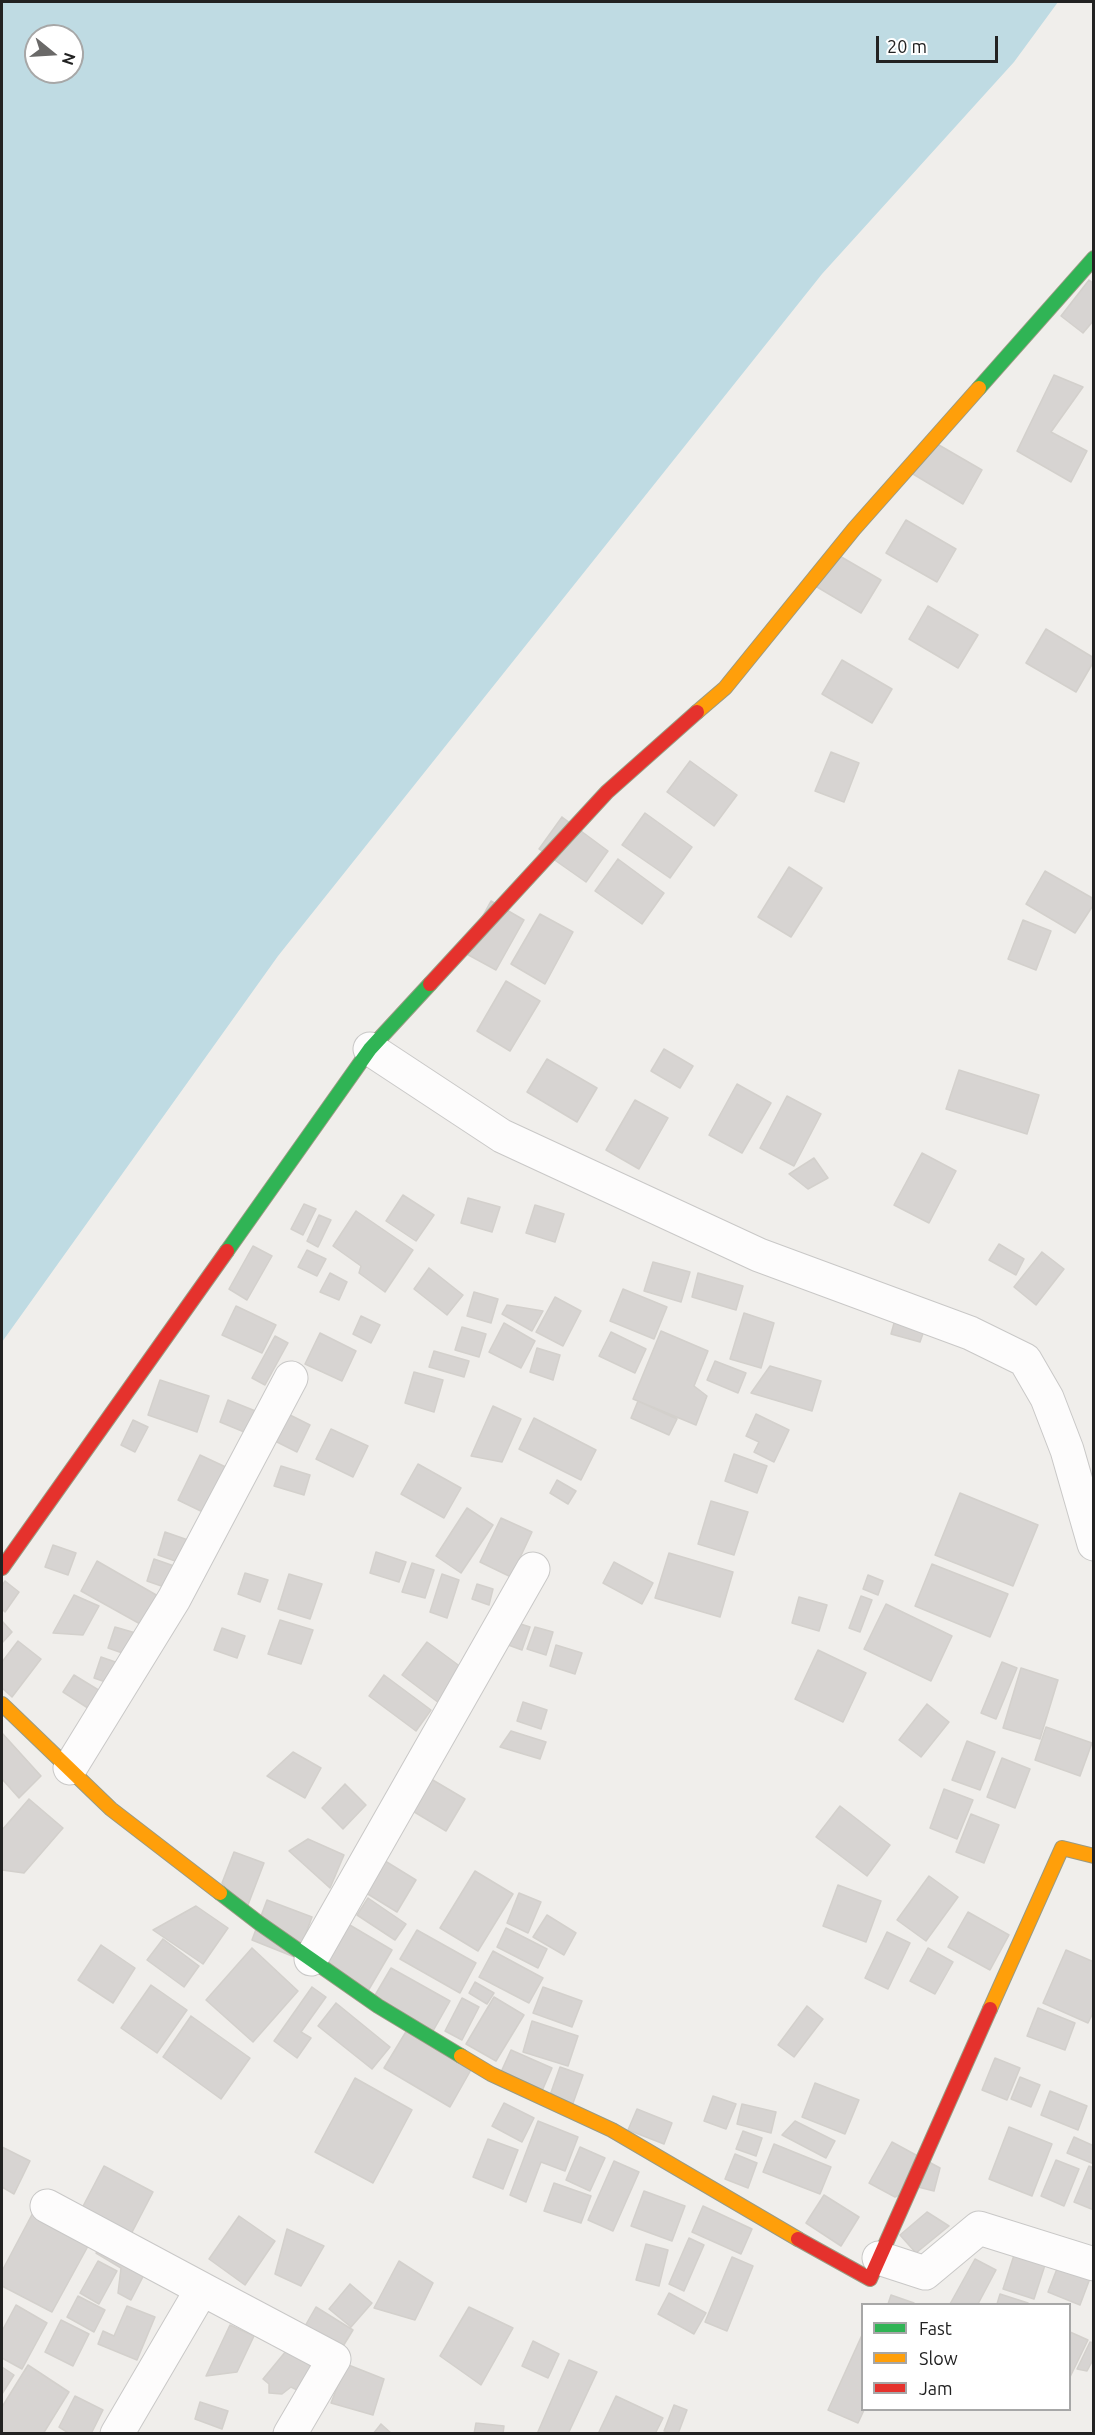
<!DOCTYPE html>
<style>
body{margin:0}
#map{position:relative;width:1095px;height:2435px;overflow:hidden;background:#f0eeeb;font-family:Ubuntu,sans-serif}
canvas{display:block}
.frame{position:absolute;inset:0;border:3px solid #222;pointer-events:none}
.legend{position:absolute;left:861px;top:2303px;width:210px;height:108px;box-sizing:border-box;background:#fff;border:2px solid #a7a7a7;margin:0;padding:8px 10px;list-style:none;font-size:18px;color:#222}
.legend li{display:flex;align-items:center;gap:12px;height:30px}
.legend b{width:30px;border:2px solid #a7a7a7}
.north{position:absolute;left:24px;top:24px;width:60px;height:60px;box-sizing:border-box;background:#fff;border:2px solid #a7a7a7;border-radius:50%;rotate:108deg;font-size:16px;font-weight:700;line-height:24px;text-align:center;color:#222}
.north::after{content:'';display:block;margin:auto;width:21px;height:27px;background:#6a6968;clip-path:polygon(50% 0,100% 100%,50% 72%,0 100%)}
.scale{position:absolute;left:876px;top:36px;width:122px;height:27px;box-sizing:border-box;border:3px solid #222;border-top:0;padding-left:8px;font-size:18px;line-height:21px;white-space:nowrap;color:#222;-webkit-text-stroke:4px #fff;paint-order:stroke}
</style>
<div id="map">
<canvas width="1095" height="2435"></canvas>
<div class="frame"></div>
<ul class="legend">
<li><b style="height:8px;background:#30b455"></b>Fast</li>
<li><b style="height:8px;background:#ff9f0a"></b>Slow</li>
<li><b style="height:8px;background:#e5322d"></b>Jam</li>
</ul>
<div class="north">N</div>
<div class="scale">20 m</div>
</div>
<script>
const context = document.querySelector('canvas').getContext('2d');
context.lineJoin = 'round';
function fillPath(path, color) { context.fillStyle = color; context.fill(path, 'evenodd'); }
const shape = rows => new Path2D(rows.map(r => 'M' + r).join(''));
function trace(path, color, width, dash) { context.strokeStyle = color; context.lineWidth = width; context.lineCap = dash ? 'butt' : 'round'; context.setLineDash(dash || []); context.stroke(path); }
const water = shape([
 [2,2,1058,2,1014,62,822,274,278,956,2,1342],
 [36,36,72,36,72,72,36,72]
]);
const building = shape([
 [1089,280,1094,284,1094,320,1083,333,1061,316,1089,280],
 [1054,375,1083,387,1051,432,1087,451,1071,482,1017,451,1054,375],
 [932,441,982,470,963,504,913,474,932,441],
 [906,520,956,549,937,582,886,553,906,520],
 [831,551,881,580,861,613,812,584,831,551],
 [928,606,978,635,958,668,909,639,928,606],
 [1046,629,1094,658,1094,661,1076,692,1026,663,1046,629],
 [842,660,892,689,872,723,822,694,842,660],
 [831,752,859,763,844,802,815,791,831,752],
 [690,761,737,795,714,826,667,792,690,761],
 [645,813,692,847,670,878,622,845,645,813],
 [562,817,608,851,586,882,539,849,562,817],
 [618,859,664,893,642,924,595,891,618,859],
 [789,867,822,888,791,937,758,917,789,867],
 [1045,871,1094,899,1094,904,1075,933,1026,904,1045,871],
 [491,901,524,920,496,970,463,952,491,901],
 [540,914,573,932,545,984,511,964,540,914],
 [1023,920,1051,931,1036,970,1008,959,1023,920],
 [506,981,540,1001,510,1051,477,1031,506,981],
 [664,1049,693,1066,680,1088,651,1071,664,1049],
 [547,1059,597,1088,577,1122,527,1092,547,1059],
 [959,1070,1039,1095,1027,1134,946,1109,959,1070],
 [737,1084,771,1103,742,1153,709,1135,737,1084],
 [787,1096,821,1114,794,1166,760,1148,787,1096],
 [635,1100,668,1118,639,1169,606,1150,635,1100],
 [922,1153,956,1171,929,1223,894,1205,922,1153],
 [814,1158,828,1178,808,1189,789,1174,814,1158],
 [403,1195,434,1215,416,1241,386,1221,403,1195],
 [468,1198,500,1207,492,1232,461,1223,468,1198],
 [304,1204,316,1209,303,1235,291,1229,304,1204],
 [535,1205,564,1214,555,1242,526,1233,535,1205],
 [356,1211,413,1250,385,1292,359,1273,361,1266,333,1246,356,1211],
 [319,1215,331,1220,318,1247,307,1241,319,1215],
 [999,1244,1024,1259,1016,1275,989,1260,999,1244],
 [253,1246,272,1256,247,1300,229,1289,253,1246],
 [307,1250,326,1259,317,1276,298,1267,307,1250],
 [1042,1252,1064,1269,1036,1305,1014,1287,1042,1252],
 [653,1262,690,1272,681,1302,644,1291,653,1262],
 [429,1268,463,1295,447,1315,414,1289,429,1268],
 [330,1273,347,1282,339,1300,320,1292,330,1273],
 [698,1273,743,1286,736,1310,692,1297,698,1273],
 [623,1289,667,1307,654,1339,610,1321,623,1289],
 [474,1292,498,1299,491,1323,467,1316,474,1292],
 [555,1297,581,1311,563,1346,536,1332,555,1297],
 [507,1305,543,1311,532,1331,502,1314,507,1305],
 [236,1306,276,1325,262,1353,222,1335,236,1306],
 [744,1313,774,1323,761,1368,730,1359,744,1313],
 [361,1316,380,1325,371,1343,353,1334,361,1316],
 [896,1316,926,1325,920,1342,891,1334,896,1316],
 [504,1323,535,1341,521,1368,489,1352,504,1323],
 [462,1327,486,1334,479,1357,455,1350,462,1327],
 [661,1331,708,1351,694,1386,707,1396,696,1425,633,1399,661,1331],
 [611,1332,646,1349,635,1373,599,1356,611,1332],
 [320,1333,356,1351,342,1381,305,1364,320,1333],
 [275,1336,288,1343,265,1385,252,1378,275,1336],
 [537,1348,560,1355,553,1380,530,1372,537,1348],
 [434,1351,469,1361,464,1377,429,1367,434,1351],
 [715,1361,746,1373,738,1393,707,1380,715,1361],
 [770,1366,821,1381,812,1411,751,1393,770,1366],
 [414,1372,443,1380,434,1412,405,1403,414,1372],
 [160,1380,209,1396,197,1432,148,1415,160,1380],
 [228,1400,258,1412,249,1434,220,1422,228,1400],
 [638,1401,677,1419,669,1435,631,1418,638,1401],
 [493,1406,521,1419,502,1462,471,1456,493,1406],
 [286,1413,310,1425,297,1452,273,1440,286,1413],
 [756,1414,789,1430,774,1462,754,1452,759,1442,746,1436,756,1414],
 [534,1418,596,1450,581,1480,519,1449,534,1418],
 [133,1420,148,1427,135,1452,121,1445,133,1420],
 [331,1429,368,1446,353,1477,316,1459,331,1429],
 [734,1454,767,1466,757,1493,725,1481,734,1454],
 [200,1455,230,1469,209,1515,178,1500,200,1455],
 [418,1464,461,1488,444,1518,401,1494,418,1464],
 [281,1466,310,1475,304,1495,274,1486,281,1466],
 [557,1480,576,1491,568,1504,550,1493,557,1480],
 [960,1493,1038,1525,1013,1586,935,1555,960,1493],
 [711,1501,748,1512,734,1555,698,1544,711,1501],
 [467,1508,493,1525,461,1573,436,1556,467,1508],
 [501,1518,532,1532,511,1577,480,1562,501,1518],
 [165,1532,188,1540,181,1563,158,1555,165,1532],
 [53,1545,76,1553,68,1575,45,1567,53,1545],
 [376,1552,406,1562,399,1582,370,1573,376,1552],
 [669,1553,733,1572,720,1617,655,1598,669,1553],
 [154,1559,177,1567,170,1589,147,1581,154,1559],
 [97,1561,158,1596,142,1625,81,1591,97,1561],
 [614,1562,653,1583,642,1604,603,1583,614,1562],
 [412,1563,434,1570,425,1598,402,1592,412,1563],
 [932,1564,1008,1594,990,1637,915,1606,932,1564],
 [245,1573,268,1580,260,1602,238,1594,245,1573],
 [289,1574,322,1584,310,1619,278,1609,289,1574],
 [442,1574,459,1580,447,1618,430,1612,442,1574],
 [868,1575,883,1581,878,1595,863,1589,868,1575],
 [5,1581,19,1592,5,1612,2,1609,2,1586,5,1581],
 [477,1584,493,1589,489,1605,472,1599,477,1584],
 [74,1595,99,1606,83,1635,53,1633,74,1595],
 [861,1596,872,1600,860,1632,849,1628,861,1596],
 [799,1597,827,1605,819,1631,792,1623,799,1597],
 [886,1604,952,1636,931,1681,864,1649,886,1604],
 [280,1620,313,1630,301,1664,268,1654,280,1620],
 [508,1620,530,1627,522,1650,500,1642,508,1620],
 [2,1621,12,1632,2,1643,2,1621],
 [115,1627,139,1634,131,1656,108,1648,115,1627],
 [535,1627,553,1632,546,1655,527,1649,535,1627],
 [222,1628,245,1636,237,1658,214,1650,222,1628],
 [18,1641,41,1659,12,1697,2,1688,2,1662,18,1641],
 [427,1642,465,1670,439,1703,402,1675,427,1642],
 [556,1645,582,1653,575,1674,550,1666,556,1645],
 [818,1650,866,1673,843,1722,795,1699,818,1650],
 [101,1657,124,1665,117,1686,94,1678,101,1657],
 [1002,1662,1017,1668,996,1719,981,1713,1002,1662],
 [1021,1668,1058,1680,1040,1739,1003,1728,1021,1668],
 [74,1675,105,1694,94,1712,63,1692,74,1675],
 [384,1675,431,1710,416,1731,369,1696,384,1675],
 [523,1702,547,1710,541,1729,517,1721,523,1702],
 [927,1704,949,1722,921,1757,899,1740,927,1704],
 [1046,1727,1092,1743,1080,1776,1035,1760,1046,1727],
 [511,1731,546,1742,540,1759,500,1747,511,1731],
 [2,1733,41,1776,19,1798,2,1779,2,1733],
 [967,1741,995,1752,980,1790,952,1780,967,1741],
 [293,1752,321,1768,305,1798,267,1776,293,1752],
 [1002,1758,1030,1769,1015,1808,987,1797,1002,1758],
 [426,1776,465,1799,446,1831,406,1807,426,1776],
 [345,1784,366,1805,343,1829,322,1808,345,1784],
 [944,1789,973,1800,957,1839,930,1828,944,1789],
 [29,1799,63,1828,24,1873,2,1870,2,1830,29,1799],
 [840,1806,890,1845,867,1876,816,1837,840,1806],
 [971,1814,999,1825,984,1863,956,1852,971,1814],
 [308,1839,344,1855,330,1888,289,1851,308,1839],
 [234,1852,264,1863,246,1910,222,1883,234,1852],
 [377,1856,416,1880,397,1912,358,1888,377,1856],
 [475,1871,513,1894,478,1951,440,1928,475,1871],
 [929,1876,958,1897,926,1941,897,1920,929,1876],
 [838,1885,881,1901,866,1942,823,1926,838,1885],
 [519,1893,541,1902,528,1933,507,1923,519,1893],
 [368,1898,406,1924,395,1940,357,1915,368,1898],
 [267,1900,312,1917,297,1958,252,1940,267,1900],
 [196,1906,228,1928,203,1964,153,1930,196,1906],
 [968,1912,1009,1935,990,1970,948,1947,968,1912],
 [547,1915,576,1933,564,1955,533,1937,547,1915],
 [343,1921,392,1950,368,1991,319,1961,343,1921],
 [506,1928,547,1949,538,1968,497,1947,506,1928],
 [417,1930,476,1963,460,1993,400,1959,417,1930],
 [887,1932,910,1943,888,1989,865,1978,887,1932],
 [163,1939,199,1966,184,1987,147,1960,163,1939],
 [101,1945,135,1968,113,2003,78,1980,101,1945],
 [252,1948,298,1991,253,2042,206,2000,252,1948],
 [928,1948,953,1962,935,1994,910,1981,928,1948],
 [1066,1950,1094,1962,1094,2011,1088,2023,1043,2003,1066,1950],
 [493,1951,543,1978,529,2003,479,1977,493,1951],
 [391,1968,450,2001,433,2031,374,1997,391,1968],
 [475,1982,494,1993,487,2004,469,1993,475,1982],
 [151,1985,187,2010,157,2053,121,2028,151,1985],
 [312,1987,326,1997,301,2032,311,2038,297,2058,274,2041,312,1987],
 [543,1987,582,2001,572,2027,533,2013,543,1987],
 [494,1997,524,2015,496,2061,466,2044,494,1997],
 [462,1998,479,2007,462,2040,445,2031,462,1998],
 [336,2003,390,2047,372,2069,318,2026,336,2003],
 [807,2006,823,2019,794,2057,778,2045,807,2006],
 [1038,2008,1075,2023,1065,2050,1027,2036,1038,2008],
 [191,2016,250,2058,221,2099,163,2057,191,2016],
 [532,2021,578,2036,568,2066,523,2052,532,2021],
 [407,2030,472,2068,450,2107,384,2068,407,2030],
 [511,2050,552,2068,542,2091,501,2072,511,2050],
 [995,2058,1020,2068,1007,2100,982,2090,995,2058],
 [560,2067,583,2075,572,2106,549,2098,560,2067],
 [1020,2077,1040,2085,1031,2107,1011,2099,1020,2077],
 [355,2078,412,2110,373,2183,315,2152,355,2078],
 [815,2083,859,2100,845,2134,802,2117,815,2083],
 [1050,2091,1087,2106,1078,2130,1041,2115,1050,2091],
 [713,2096,736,2104,726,2129,704,2121,713,2096],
 [504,2103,534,2118,522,2142,492,2126,504,2103],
 [742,2104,776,2112,771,2133,737,2124,742,2104],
 [637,2109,672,2123,664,2144,628,2130,637,2109],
 [538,2121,578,2137,565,2171,541,2162,526,2202,510,2195,538,2121],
 [795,2121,835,2141,826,2158,782,2135,795,2121],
 [1009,2127,1052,2144,1032,2196,989,2179,1009,2127],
 [743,2131,762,2138,756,2156,736,2149,743,2131],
 [1074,2137,1094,2146,1094,2164,1067,2153,1074,2137],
 [488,2139,518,2150,503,2189,473,2177,488,2139],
 [892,2142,940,2168,934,2191,918,2187,895,2197,869,2183,892,2142],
 [774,2144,831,2167,820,2194,763,2172,774,2144],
 [2,2147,30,2161,14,2194,2,2187,2,2147],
 [580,2147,605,2158,590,2191,566,2180,580,2147],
 [735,2154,757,2163,748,2188,725,2179,735,2154],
 [1056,2160,1079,2169,1064,2206,1041,2196,1056,2160],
 [614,2161,639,2172,613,2231,588,2220,614,2161],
 [104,2166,153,2192,129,2238,80,2212,104,2166],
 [1089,2166,1094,2168,1094,2210,1074,2202,1089,2166],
 [554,2183,591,2196,581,2223,544,2211,554,2183],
 [644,2191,685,2206,672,2241,631,2226,644,2191],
 [824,2195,859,2217,841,2246,806,2223,824,2195],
 [703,2206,752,2229,741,2254,692,2232,703,2206],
 [36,2207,93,2237,52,2312,2,2286,2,2271,36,2207],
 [927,2212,949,2226,916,2253,900,2235,927,2212],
 [239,2216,275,2241,245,2285,209,2259,239,2216],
 [287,2229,324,2246,301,2286,275,2274,287,2229],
 [689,2238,704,2245,684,2291,669,2284,689,2238],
 [646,2244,668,2250,659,2286,636,2280,646,2244],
 [106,2245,148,2267,131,2300,118,2293,121,2268,96,2253,106,2245],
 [1015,2252,1046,2262,1034,2299,1003,2289,1015,2252],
 [732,2257,753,2266,727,2331,705,2322,732,2257],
 [975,2259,996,2270,978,2304,950,2304,975,2259],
 [98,2261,117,2271,99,2304,80,2293,98,2261],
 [399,2261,433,2283,415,2320,374,2308,399,2261],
 [1060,2261,1092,2273,1080,2305,1048,2292,1060,2261],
 [350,2284,372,2303,351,2327,329,2309,350,2284],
 [669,2293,706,2313,694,2334,658,2314,669,2293],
 [1000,2294,1028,2303,1027,2304,997,2304,1000,2294],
 [891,2295,914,2303,914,2304,888,2304,891,2295],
 [78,2296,105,2310,94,2332,67,2317,78,2296],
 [16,2305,47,2323,22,2369,2,2358,2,2331,16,2305],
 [127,2306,155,2317,137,2360,98,2344,103,2331,114,2336,127,2306],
 [316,2307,353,2330,337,2356,301,2333,316,2307],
 [469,2307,513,2328,481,2385,440,2356,469,2307],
 [61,2320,89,2334,73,2366,45,2352,61,2320],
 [230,2325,254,2336,237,2372,206,2376,230,2325],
 [1070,2332,1088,2340,1070,2377,1070,2332],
 [862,2335,864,2410,858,2423,828,2410,862,2335],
 [533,2341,559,2354,548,2378,522,2366,533,2341],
 [1090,2342,1094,2343,1094,2358,1087,2371,1077,2369,1090,2342],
 [291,2345,325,2361,309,2396,291,2387,282,2394,269,2393,269,2384,263,2379,291,2345],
 [569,2360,597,2372,568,2434,537,2434,569,2360],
 [346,2364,384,2379,373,2415,331,2403,346,2364],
 [28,2365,69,2392,43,2434,2,2434,2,2407,28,2365],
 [2,2367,14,2375,2,2394,2,2367],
 [75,2396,103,2410,91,2434,70,2434,59,2427,75,2396],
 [616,2396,663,2418,655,2434,598,2434,616,2396],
 [200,2402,228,2411,222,2429,195,2419,200,2402],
 [674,2405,687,2410,678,2434,664,2431,674,2405],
 [476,2423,504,2426,503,2434,474,2434,476,2423],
 [381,2424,392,2434,373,2434,381,2424]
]);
const street = shape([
 [370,1049,502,1136,759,1255,970,1333,1025,1360,1047,1398,1067,1450,1094,1544],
 [70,1768,174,1599,291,1378],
 [311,1959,533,1569],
 [47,2206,202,2289,117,2434],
 [879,2258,925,2273,979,2228,1094,2264],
 [202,2289,334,2359,290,2434]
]);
const fast = shape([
 [979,388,1094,258],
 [227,1251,370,1049,430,984],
 [220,1893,259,1923,378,2006,461,2056]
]);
const slow = shape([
 [697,712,725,688,854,529,979,388],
 [2,1704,111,1809,220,1893],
 [990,2009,1062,1848,1094,1856],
 [461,2056,491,2074,612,2130,798,2239]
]);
const jam = shape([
 [430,984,607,792,697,712],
 [2,1568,227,1251],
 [798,2239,870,2279,990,2009]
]);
fillPath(water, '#bfdbe3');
fillPath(building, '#d7d4d2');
trace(building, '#d3d0cc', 1.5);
trace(street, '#c9c8c7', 35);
trace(fast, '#999a82', 16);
trace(slow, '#999a82', 16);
trace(jam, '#999a82', 16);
trace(street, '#fdfcfc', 33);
trace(fast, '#30b455', 14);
trace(slow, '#ff9f0a', 14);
trace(jam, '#e5322d', 14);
</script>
